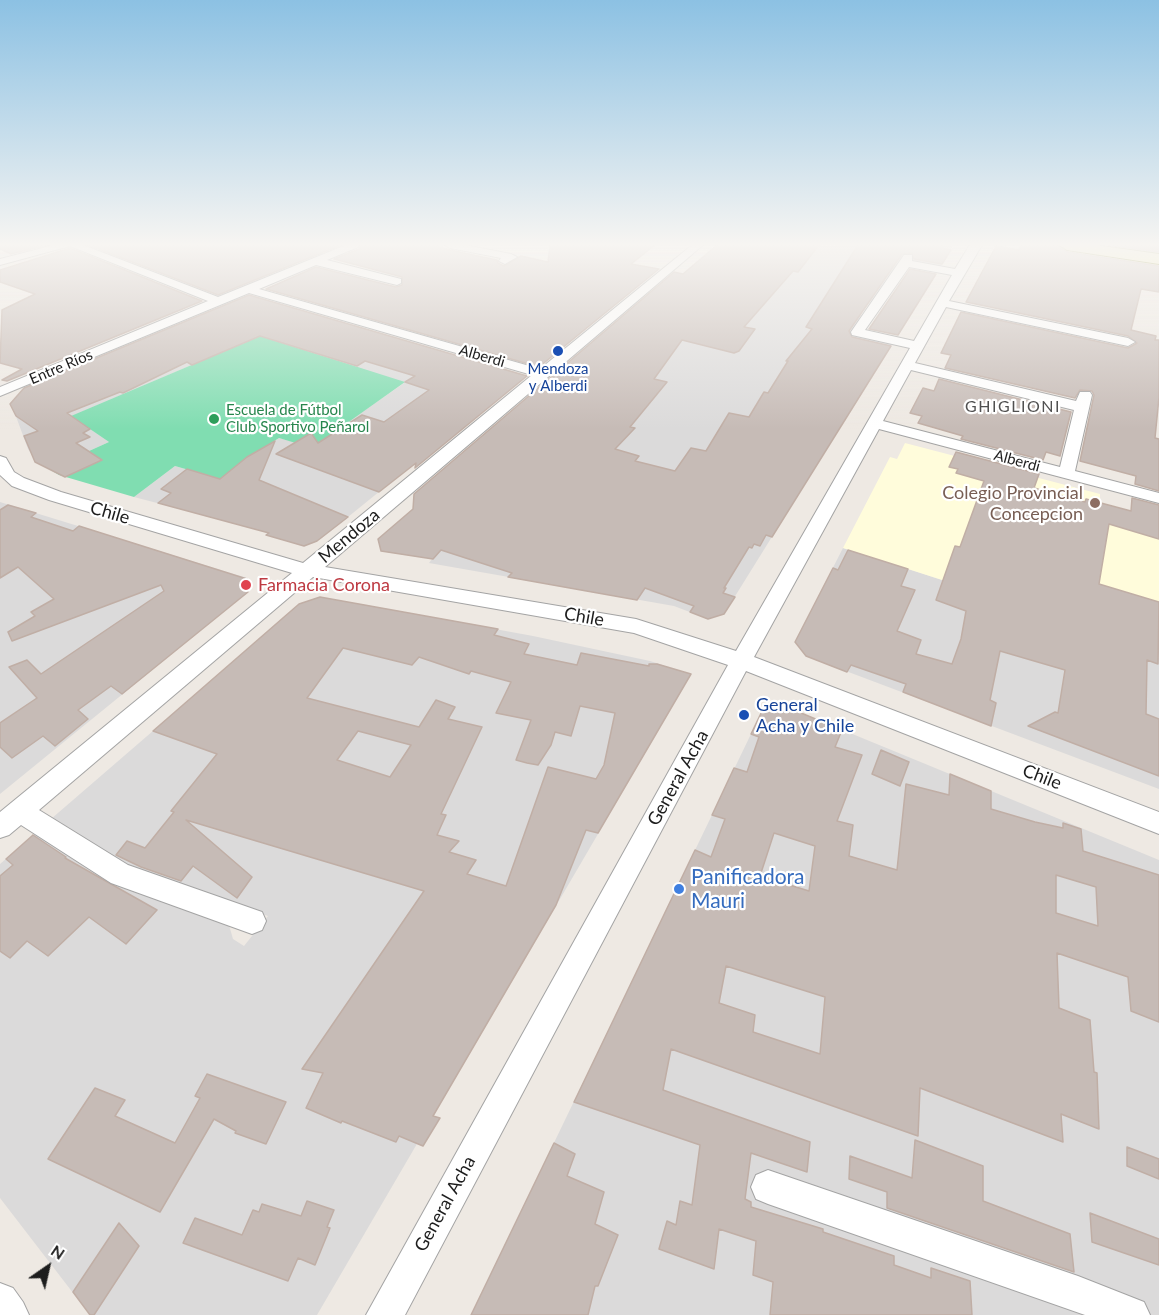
<!DOCTYPE html>
<meta charset="utf-8">
<style>
body{margin:0}
#map{position:relative;width:1159px;height:1315px;overflow:hidden;background:#eee9e3;font-family:Lato,sans-serif}
canvas{display:block}
.north{position:absolute;left:18px;top:1237px;width:60px;height:60px;-webkit-text-stroke:4px #fff;paint-order:stroke;rotate:34deg;font-size:16px;font-weight:700;line-height:24px;text-align:center;color:#1d1d1d}
.north::after{content:'';display:block;margin:auto;width:21px;height:27px;background:#1d1d1d;clip-path:polygon(50% 0,100% 100%,50% 72%,0 100%)}
</style>
<div id="map">
<canvas width="1159" height="1315"></canvas>
<div class="north">N</div>
</div>
<script>
const context = document.querySelector('canvas').getContext('2d');
context.lineJoin = 'round';
function fillPath(path, color) { context.fillStyle = color; context.fill(path, 'evenodd'); }
const shape = rows => new Path2D(rows.map(r => 'M' + r).join(''));
function trace(path, color, width, dash) { context.strokeStyle = color; context.lineWidth = width; context.lineCap = dash ? 'butt' : 'round'; context.setLineDash(dash || []); context.stroke(path); }
function drawText(font, color, halo, rows, align = 'center') {
  context.font = font + ' Lato,sans-serif'; context.lineWidth = 4.5; context.setLineDash([]); context.textBaseline = 'middle'; context.strokeStyle = halo; context.fillStyle = color; for (const [text, x, y, turn = 0] of rows) {
    context.save(); context.translate(x, y); context.rotate((+turn || 0) * Math.PI / 180); context.textAlign = isNaN(turn) ? turn : align; if (halo) context.strokeText(text, 0, 0); context.fillText(text, 0, 0); context.restore();
  }
}
const residential = shape([
 [717,245,953,246,940,268,909,261,912,256,905,255,892,278,887,277,874,301,871,301,860,314,863,316,853,330,893,342,724,614,708,619,674,606,429,563,432,559,378,539],
 [243,299,521,377,322,538,304,546,266,535,268,532,134,497,175,466,220,479,247,458,279,438,312,447,404,383,260,336,72,416,109,442,49,469,36,461,28,449,11,403],
 [0,502,247,578,248,592,0,794],
 [843,548,1159,650,1159,789,806,656,795,642],
 [320,597,533,636,650,661,675,669,685,685,317,1315,90,1315,0,1198,0,864,36,833,114,885,229,925,233,939,244,946,268,916,126,864,51,819,300,604],
 [777,703,1159,860,1159,1315,471,1315,764,707]
]);
const education = shape([
 [905,443,1100,494,1100,502,1159,519,1159,650,843,548,890,457,897,459]
]);
const pitch = shape([
 [260,336,405,382,312,448,279,438,247,458,220,479,175,466,134,497,59,475,49,469,109,442,71,416]
]);
const building = shape([
 [0,245,47,245,11,254,0,249,0,245],
 [88,245,341,245,218,295,88,245],
 [361,245,434,245,450,250,497,260,498,263,504,266,521,256,548,262,550,245,655,245,631,264,659,269,539,367,266,289,316,267,396,287,402,285,402,277,334,259,359,249,361,245],
 [717,245,819,245,798,272,793,271,744,327,755,329,739,351,734,353,682,340,654,379,667,382,630,427,635,428,615,449,639,456,635,461,675,471,691,448,706,451,729,413,749,417,764,392,768,393,788,361,786,361,812,329,806,327,858,245,942,245,941,248,951,250,942,264,914,259,912,253,902,254,849,331,852,337,891,346,772,537,766,535,760,546,754,544,752,548,749,547,724,588,726,588,723,593,735,597,724,614,708,619,690,612,694,606,645,588,637,600,508,577,512,573,441,550,433,559,381,551,378,539,413,509,414,494,674,272,683,274,717,245],
 [1021,245,1057,245,1067,252,1159,266,1159,292,1141,289,1131,330,1156,336,1155,340,1159,340,1159,397,1155,438,1159,439,1159,491,1135,484,1136,476,1080,461,1094,395,1092,391,1080,390,1075,398,945,368,951,355,941,353,961,312,1128,348,1137,343,1128,336,966,302,996,246,1019,250,1021,245],
 [1108,245,1159,245,1159,252,1108,245],
 [70,248,202,301,7,381,2,380,22,369,0,363,2,310,35,294,0,282,0,270,70,248],
 [910,269,936,274,898,335,869,329,910,269],
 [249,295,527,376,415,468,416,463,379,492,276,454,311,433,318,443,362,415,384,422,429,390,405,382,415,376,365,361,357,366,260,336,192,365,187,362,123,393,120,392,67,413,90,429,83,433,90,437,76,443,102,460,65,477,35,462,24,436,38,431,16,416,10,404,24,388,249,295],
 [939,379,1071,412,1060,456,1046,452,1043,460,961,439,963,436,918,423,922,416,910,413,923,388,934,391,939,379],
 [275,441,259,480,348,517,317,541,304,546,266,535,269,533,158,503,171,493,161,489,187,469,220,479,247,457,275,441],
 [956,452,1039,474,1034,488,1085,502,1086,499,1131,511,1132,498,1159,505,1159,539,1109,524,1099,584,1159,602,1158,664,1147,660,1146,714,1159,719,1159,776,1028,726,1055,712,1058,713,1065,670,1000,651,990,700,996,703,991,726,903,692,906,684,851,665,847,672,806,656,795,642,833,568,838,570,848,550,908,569,901,586,915,590,897,631,921,640,916,654,952,664,961,639,966,611,936,600,955,546,960,547,984,481,956,473,958,469,949,467,956,452],
 [8,505,36,513,31,517,73,531,79,526,247,579,248,592,122,694,111,686,78,710,88,719,55,746,43,736,12,758,0,747,0,723,37,698,9,667,27,660,41,674,164,591,161,585,12,641,8,632,35,616,31,612,54,599,18,567,0,578,0,510,8,505],
 [320,597,498,629,494,635,529,644,524,654,577,665,581,653,649,666,649,664,657,664,691,674,598,833,586,830,556,905,433,1116,440,1118,423,1146,399,1136,396,1142,342,1121,341,1123,306,1108,323,1073,302,1069,424,891,186,820,252,877,237,898,193,866,181,881,141,867,116,855,127,841,145,848,174,812,171,811,217,754,153,731,299,604,320,597],
 [343,648,412,665,419,657,469,674,471,671,511,682,496,713,531,720,516,760,527,763,538,765,551,745,555,732,571,736,580,706,615,713,604,765,596,779,548,767,506,886,467,874,476,860,449,852,459,841,437,835,446,815,441,814,482,727,448,719,455,707,436,700,419,727,307,698,343,648],
 [358,731,411,745,390,777,337,760,358,731],
 [777,703,842,730,835,747,862,755,837,821,853,825,849,856,897,870,906,784,949,795,950,774,991,791,991,809,1035,822,1063,828,1063,823,1081,829,1083,851,1159,875,1159,1022,1131,1011,1128,977,1057,953,1059,1008,1090,1020,1094,1072,1097,1073,1099,1129,1061,1114,1063,1142,920,1088,918,1136,671,1049,663,1090,810,1142,807,1172,751,1153,745,1199,751,1202,751,1207,823,1229,823,1232,894,1256,894,1265,931,1278,931,1268,970,1281,972,1315,770,1315,773,1282,753,1275,756,1241,719,1229,714,1269,659,1249,667,1221,676,1225,680,1201,692,1205,700,1145,574,1102,695,850,711,857,725,819,712,815,734,768,747,772,759,737,751,734,764,707,777,703],
 [774,833,815,846,809,891,760,876,774,833],
 [1056,875,1096,887,1098,926,1056,913,1056,875],
 [726,966,825,997,820,1054,753,1032,755,1015,719,1003,726,966],
 [881,750,909,762,900,786,872,774,881,750],
 [33,835,66,857,65,858,157,910,126,944,89,917,48,956,27,941,10,958,0,951,0,876,13,865,6,859,33,835],
 [207,1074,286,1102,266,1144,235,1133,236,1131,214,1119,160,1212,48,1159,95,1088,125,1100,115,1116,175,1143,200,1098,195,1096,207,1074],
 [915,1140,983,1166,983,1201,1070,1234,1074,1272,887,1208,887,1192,849,1179,850,1156,912,1178,915,1140],
 [554,1143,575,1154,567,1176,604,1192,595,1224,618,1235,598,1286,595,1286,588,1315,471,1315,554,1143],
 [1127,1147,1159,1159,1159,1179,1127,1166,1127,1147],
 [307,1201,334,1210,327,1227,330,1228,315,1265,298,1258,288,1281,183,1243,195,1218,242,1235,253,1210,259,1212,262,1204,301,1216,307,1201],
 [1090,1213,1159,1239,1159,1265,1092,1242,1090,1213],
 [119,1223,139,1246,94,1315,90,1315,73,1292,119,1223]
]);
const street = shape([
 [54,245,83,245,218,297,346,245,359,245,358,247,327,260,401,279,401,283,397,285,316,265,259,289,540,369,692,245,703,245,325,567,636,619,736,651,910,348,852,335,851,332,904,255,912,255,912,261,955,269,969,246,982,245,949,301,1128,338,1135,342,1128,346,946,307,915,363,1076,401,1080,392,1090,392,1092,395,1075,471,1159,493,1159,503,879,429,754,657,1159,812,1159,834,746,671,405,1315,366,1315,728,665,634,633,313,577,39,810,128,865,262,912,266,921,262,930,252,934,111,883,21,825,9,835,0,838,0,812,292,573,49,500,12,486,0,475,0,456,6,458,14,472,24,478,61,492,303,563,532,375,249,293,0,396,0,387,208,301,70,246,0,265,0,259,54,245],
 [909,267,952,275,914,341,865,330,909,267],
 [911,370,1074,410,1060,467,883,421,911,370],
 [445,245,465,245,511,254,517,257,505,264,499,261,501,258,450,248,445,245],
 [768,1170,1078,1276,1144,1302,1150,1315,1085,1315,768,1204,756,1199,751,1187,756,1175,768,1170],
 [0,1283,13,1288,23,1302,29,1315,0,1315,0,1283]
]);
const secondary = shape([
 [1059,245,1095,245,1159,254,1159,264,1067,250,1059,245]
]);
const markers = [
 [558,351,6,"#1a4fb4"],
 [214,419,6,"#2e9e5b"],
 [1095,503,6,"#8d6e63"],
 [246,585,6,"#e0444e"],
 [744,715,6,"#1a4fb4"],
 [679,889,6,"#3f7fe0"]
];
const farStreetnames = [
 ["Alberdi",482,356,16],
 ["Entre Ríos",61,367,-23],
 ["Alberdi",1017,461,15]
];
const farTransitnames = [
 ["Mendoza",558,369],
 ["y Alberdi",558,386]
];
const farLeisurenames = [
 ["Escuela de Fútbol",226,410],
 ["Club Sportivo Peñarol",226,427]
];
const farNeighbourhoodnames = [
 ["GHIGLIONI",1013,407]
];
const educationNames = [
 ["Colegio Provincial",1083,493],
 ["Concepcion",1083,514]
];
const streetNames = [
 ["Chile",110,513,16],
 ["Mendoza",349,536,-40],
 ["Chile",584,617,10],
 ["Chile",1042,777,21],
 ["General Acha",678,778,-61],
 ["General Acha",445,1204,-61]
];
const healthNames = [
 ["Farmacia Corona",258,585]
];
const transitNames = [
 ["General",756,705],
 ["Acha y Chile",756,726]
];
const nearShopnames = [
 ["Panificadora",691,877],
 ["Mauri",691,901]
];
fillPath(residential, '#dbdada');
fillPath(education, '#fffcdb');
fillPath(pitch, '#80ddb1');
fillPath(building, '#c6bbb6');
trace(building, '#c0aea5', 1.5);
trace(street, '#a4a4a4', 2);
trace(secondary, '#717305', 2);
fillPath(street, '#fff');
fillPath(secondary, '#f9f6b6');
const sky = context.createLinearGradient(0, 0, 0, 429);
sky.addColorStop(0, '#8cc1e3');
sky.addColorStop(0.57, '#f7f5f2');
sky.addColorStop(1, '#f7f5f200');
context.fillStyle = sky;
context.fillRect(0, 0, 1159, 429);
for (const [x, y, r, color] of markers) { const dot = new Path2D(); dot.arc(x, y, r, 0, 2 * Math.PI); context.fillStyle = color; context.fill(dot); trace(dot, '#fff', 2); }
drawText('15px', '#1d1d1d', '#fff', farStreetnames);
drawText('15px', '#164399', '#fff', farTransitnames);
drawText('15px', '#27864d', '#fff', farLeisurenames, 'left');
context.letterSpacing = '1.5px';
drawText('16px', '#505050', '#fff', farNeighbourhoodnames);
context.letterSpacing = '0px';
drawText('18px', '#785e54', '#fff', educationNames, 'right');
drawText('18px', '#1d1d1d', '#fff', streetNames);
drawText('18px', '#be3a42', '#fff', healthNames, 'left');
drawText('18px', '#164399', '#fff', transitNames, 'left');
drawText('21px', '#366cbe', '#fff', nearShopnames, 'left');
</script>
